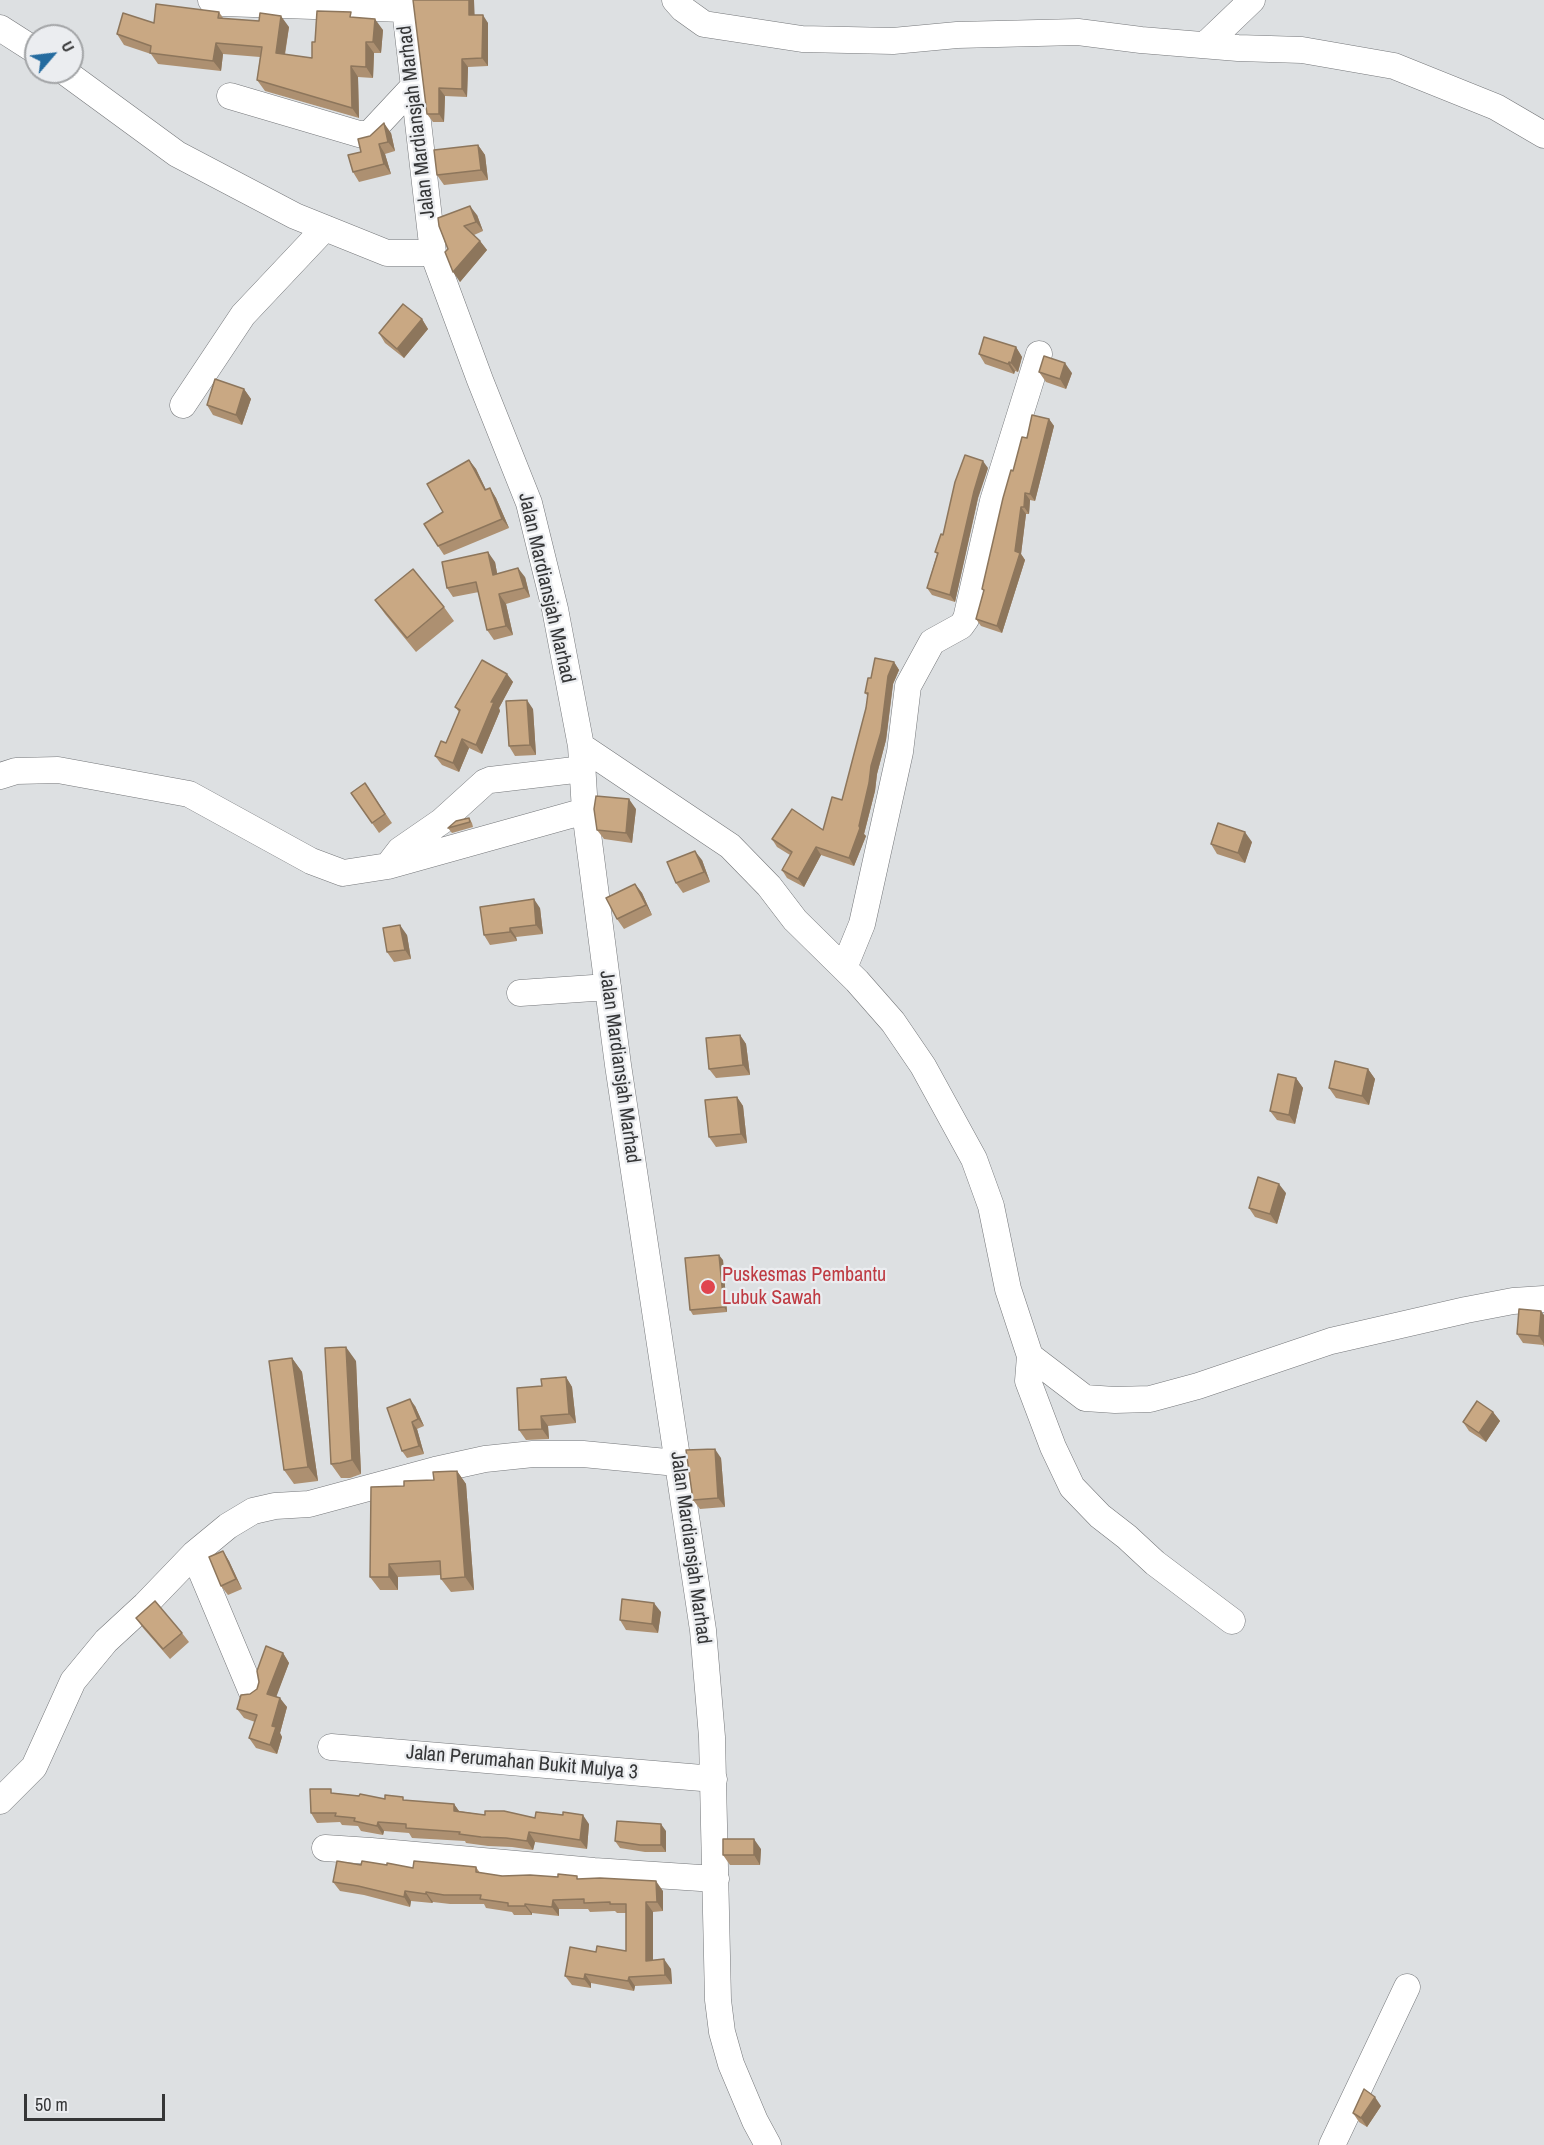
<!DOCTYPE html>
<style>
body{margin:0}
#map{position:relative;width:1544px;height:2145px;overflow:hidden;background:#dde0e2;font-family:"Archivo Narrow",sans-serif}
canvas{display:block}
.north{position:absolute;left:24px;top:24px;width:60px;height:60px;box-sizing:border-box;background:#ebedf0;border:2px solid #a2a4a6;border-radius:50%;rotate:62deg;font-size:16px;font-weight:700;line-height:24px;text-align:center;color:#353637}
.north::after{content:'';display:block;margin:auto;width:21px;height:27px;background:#246b9f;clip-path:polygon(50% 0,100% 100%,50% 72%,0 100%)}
.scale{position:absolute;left:24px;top:2094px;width:141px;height:27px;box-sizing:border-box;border:3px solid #353637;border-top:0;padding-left:8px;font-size:18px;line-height:21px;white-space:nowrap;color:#353637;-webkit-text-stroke:4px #ebedf0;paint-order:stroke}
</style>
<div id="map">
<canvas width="1544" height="2145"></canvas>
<div class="north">U</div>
<div class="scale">50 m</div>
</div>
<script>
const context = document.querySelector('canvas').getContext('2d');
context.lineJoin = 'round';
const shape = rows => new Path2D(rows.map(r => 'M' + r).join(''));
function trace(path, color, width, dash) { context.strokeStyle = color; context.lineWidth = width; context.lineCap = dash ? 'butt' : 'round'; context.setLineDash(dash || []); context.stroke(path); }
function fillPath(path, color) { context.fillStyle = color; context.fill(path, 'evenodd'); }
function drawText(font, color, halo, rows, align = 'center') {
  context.font = font + ' "Archivo Narrow",sans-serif'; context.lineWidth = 4.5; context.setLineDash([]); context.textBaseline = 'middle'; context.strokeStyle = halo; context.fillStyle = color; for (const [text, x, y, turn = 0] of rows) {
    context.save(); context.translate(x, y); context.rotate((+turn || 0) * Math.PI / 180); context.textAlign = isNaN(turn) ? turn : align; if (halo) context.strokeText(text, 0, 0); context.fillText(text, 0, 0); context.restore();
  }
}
const minor = shape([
 [211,0,223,3,404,9],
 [404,0,433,253,480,380,529,503,555,609,581,746,585,811,618,1065,703,1630,712,1737,718,2000,722,2032,731,2064,755,2121,768,2145],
 [675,0,683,9,704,24,802,39,893,41,957,35,1078,32,1141,40,1238,48,1302,50,1394,66,1496,107,1544,135],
 [0,28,36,51],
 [1205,45,1252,0],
 [65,72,177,154,295,216,387,253,433,253],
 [230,96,359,134,366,134,371,132,413,87],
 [183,405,243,315,325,228],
 [581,746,730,846,769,886,795,920,857,981,893,1022,923,1066,974,1159,991,1206,1008,1289,1030,1356,1028,1381,1053,1447,1072,1487,1100,1516,1127,1537,1155,1563,1232,1621],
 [0,776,16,771,58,770,189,794,311,861,343,873,388,866,585,811],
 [390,863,400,850,442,821,485,782,490,780,583,769],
 [844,968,862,924,900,752,908,686,932,642,961,626,966,619,993,501,1039,354],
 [520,993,608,987],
 [1030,1356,1085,1398,1115,1400,1150,1399,1198,1386,1331,1341,1466,1310,1513,1301,1544,1299],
 [194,1554,251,1690],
 [331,1747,714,1779],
 [0,1801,34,1767,73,1681,106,1641,145,1605,194,1554,228,1526,253,1511,275,1506,309,1504,435,1470,485,1459,533,1454,583,1454,677,1463],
 [325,1848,371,1851,594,1871,716,1879],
 [1332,2145,1407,1987]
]);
const wall = shape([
 [219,12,223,18,289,27,285,55,312,58,315,42,355,18,383,30,381,53,374,53,373,78,358,77,359,118,265,91,257,80,260,57,223,54,221,71,158,64,151,54,124,45,117,34,154,23],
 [475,15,488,23,488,66,468,67,467,97,445,96,444,122,433,122,427,114],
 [391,133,395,151,385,154,391,174,359,182,353,172,361,152],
 [478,145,485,155,488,180,444,185,437,175],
 [477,215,483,231,474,235,480,241,487,250,460,282,439,226],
 [422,319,428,329,404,358,385,343,379,333],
 [1016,347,1022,357,1018,372,1015,371,1014,374,985,364,979,354],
 [1039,372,1072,373,1066,389,1046,382],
 [244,389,251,399,242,425,213,415,207,405],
 [1049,419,1054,426,1035,501,1030,500,1029,514,1026,514,1021,554,1025,560,1002,633,981,626,976,619,984,591,982,589,1027,438],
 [469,460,476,469,486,490,490,488,496,498,509,528,444,555,438,546,443,512],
 [988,468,978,498,955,602,932,595,927,588,937,554,935,552,943,535],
 [495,562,497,573,525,577,530,597,506,604,513,635,494,640,487,630,479,592,453,597,447,588],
 [375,600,444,607,454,621,416,652,385,614],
 [894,662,899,670,893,684,886,740,877,774,875,791,864,834,866,836,854,866,821,855,804,887,787,878,782,870,790,855,777,847,772,839,823,830,842,800,866,708,868,696,865,693,871,678],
 [507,674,513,682,499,708,500,711,482,754,469,748,459,772,442,765,435,756,446,743,459,712,455,707],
 [533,709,536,755,515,756,509,746],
 [365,783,392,823,379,833,351,793],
 [636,809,632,843,604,839,597,830],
 [469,818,472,823,473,827,452,833,448,828],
 [1252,842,1245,863,1217,854,1211,844],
 [702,860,710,882,683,893,676,883],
 [635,884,642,893,652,915,624,929,617,919],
 [540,908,543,934,516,937,517,941,490,945,484,935],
 [407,935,411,959,394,962,387,952],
 [740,1035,746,1044,750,1075,716,1078,709,1069],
 [1368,1069,1375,1079,1369,1105,1336,1098,1329,1088],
 [1296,1078,1303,1088,1295,1124,1277,1120,1270,1111],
 [737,1097,743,1106,747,1143,716,1147,709,1137],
 [1286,1193,1277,1224,1255,1217,1249,1208],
 [723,1260,727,1312,693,1315,690,1310],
 [1544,1315,1544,1347,1543,1345,1523,1343,1517,1334],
 [292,1358,302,1372,318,1481,294,1484,284,1470],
 [356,1361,361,1474,350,1478,341,1478,331,1464],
 [566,1377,572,1387,576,1423,548,1426,549,1439,526,1440,519,1430,542,1386],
 [415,1406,424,1426,417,1429,424,1454,407,1458,402,1451],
 [1493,1412,1500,1421,1486,1442,1469,1431,1463,1422],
 [721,1458,725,1507,700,1509,693,1500],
 [457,1471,466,1484,474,1590,451,1592,441,1579,441,1575,398,1577,398,1590,380,1590,370,1577,404,1486,434,1480],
 [223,1551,229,1561,242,1589,228,1595,221,1586],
 [661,1612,658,1633,626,1630,620,1620],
 [136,1618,182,1633,189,1642,170,1659,143,1628],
 [283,1653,289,1663,276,1696,287,1707,280,1733,282,1737,277,1754,256,1748,249,1738,255,1722,244,1718,237,1709,250,1694,257,1689],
 [334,1793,385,1799,454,1804,459,1811,485,1815,535,1818,589,1824,587,1849,535,1842,533,1850,512,1847,488,1846,466,1843,465,1841,412,1838,409,1833,384,1831,383,1835,361,1831,358,1826,342,1825,340,1822,317,1823,311,1813],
 [666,1831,666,1852,645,1852,620,1848,615,1841],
 [761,1849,760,1865,730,1865,723,1855],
 [361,1865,387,1865,413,1868,476,1867,480,1873,502,1876,578,1879,663,1891,663,1911,653,1912,653,1960,671,1969,672,1984,635,1986,634,1991,591,1983,591,1988,572,1985,565,1976,596,1952,626,1951,626,1913,617,1913,615,1911,590,1912,588,1909,559,1909,559,1916,532,1913,532,1915,514,1915,512,1912,486,1908,484,1904,450,1904,433,1902,432,1903,411,1901,410,1907,364,1895,340,1891,333,1882],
 [1381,2106,1367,2127,1359,2122,1353,2113]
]);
const shadedWall = shape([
 [469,0,474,0,475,23,469,15],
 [483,15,488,23,488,66,482,58],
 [281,16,289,27,283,64,276,53],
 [375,19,383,30,381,53,373,42],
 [366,42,374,53,373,78,366,67],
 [216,43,223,54,221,71,213,61],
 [462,59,468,67,467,97,462,89],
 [351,66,358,77,359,118,352,108],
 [439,88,445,96,444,122,439,114],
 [384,123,391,133,395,151,388,142],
 [379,144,385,154,391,174,384,164],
 [478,145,485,155,488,180,481,170],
 [470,206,477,215,483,231,476,222],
 [480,241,487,250,460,282,453,272],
 [422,319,428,329,404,358,397,349],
 [1016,347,1022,357,1018,372,1011,363],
 [1009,362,1015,371,1014,374,1008,364],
 [1065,363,1072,373,1066,389,1060,379],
 [244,389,251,399,242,425,236,415],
 [1049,419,1054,426,1035,501,1030,494],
 [469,460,476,469,491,500,485,490],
 [983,461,988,468,978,498,955,602,950,595,974,491],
 [490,488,496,498,509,528,502,519],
 [1025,493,1030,500,1029,514,1024,507],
 [1021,507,1026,514,1021,554,1025,560,1002,633,997,626,1015,551],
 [488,552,495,562,499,584,493,575],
 [518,568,525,577,530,597,524,588],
 [499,594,506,604,513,635,506,626],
 [894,662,899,670,893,684,886,740,877,774,875,791,864,834,866,836,854,866,849,858,859,826,871,766,888,676],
 [507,674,513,682,499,708,500,711,482,754,476,745,491,702],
 [527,700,533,709,536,755,530,745],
 [462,739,469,748,459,772,453,763],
 [629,799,636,809,632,843,626,833],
 [1245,832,1252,842,1245,863,1238,853],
 [816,847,821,855,804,887,798,879],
 [695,851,702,860,710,882,704,872],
 [635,884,642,893,652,915,646,905],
 [534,899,540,908,543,934,536,925],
 [400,925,407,935,411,959,405,950],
 [510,928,516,937,517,941,510,932],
 [740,1035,746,1044,750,1075,743,1065],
 [1368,1069,1375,1079,1369,1105,1362,1096],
 [1296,1078,1303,1088,1295,1124,1289,1115],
 [737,1097,743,1106,747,1143,741,1134],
 [1279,1184,1286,1193,1277,1224,1270,1214],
 [719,1255,723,1260,727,1312,724,1307],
 [1541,1311,1544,1315,1544,1344,1539,1336],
 [346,1347,356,1361,361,1474,352,1460],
 [292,1358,302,1372,318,1481,308,1467],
 [566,1377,572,1387,576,1423,569,1414],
 [410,1399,415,1406,424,1426,418,1419],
 [1493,1412,1500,1421,1486,1442,1479,1433],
 [541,1416,548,1426,549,1439,542,1429],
 [412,1422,417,1429,424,1454,419,1446],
 [715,1449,721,1458,725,1507,718,1498],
 [457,1471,466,1484,474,1590,465,1577],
 [223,1551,229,1561,242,1589,236,1579],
 [389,1564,398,1577,398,1590,389,1577],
 [654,1603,661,1612,658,1633,652,1624],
 [283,1653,289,1663,274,1703,267,1694],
 [280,1698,287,1707,280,1733,282,1737,277,1754,270,1745,272,1726],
 [454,1804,461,1814,454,1811],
 [583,1815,589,1824,587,1849,580,1840],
 [378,1822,384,1831,383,1835,377,1826],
 [661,1824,666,1831,666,1852,661,1845],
 [529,1832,535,1842,533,1850,527,1841],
 [754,1839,761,1849,760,1865,754,1855],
 [656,1881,663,1891,663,1911,657,1902],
 [405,1891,411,1901,410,1907,404,1897],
 [426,1892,433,1902,432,1903,426,1894],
 [553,1900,559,1909,559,1916,552,1907],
 [646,1902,653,1912,653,1970,646,1961],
 [525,1904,532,1913,532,1915,525,1906],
 [664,1959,671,1969,672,1984,665,1975],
 [585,1974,591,1983,591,1988,584,1979],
 [629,1977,635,1986,634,1991,628,1981],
 [1375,2097,1381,2106,1367,2127,1361,2118]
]);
const building = shape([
 [413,0,469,0,469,15,483,15,482,58,462,59,462,89,439,88,439,114,427,114,413,0],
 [156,4,219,12,218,18,259,21,260,13,281,16,276,53,312,58,312,42,315,42,317,11,351,12,350,17,375,19,373,42,366,42,366,67,351,66,352,108,257,80,262,47,216,43,213,61,150,53,151,46,117,34,123,13,154,23,156,4],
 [384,123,388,142,379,144,384,164,353,172,348,155,361,152,358,139,370,136,384,123],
 [478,145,481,170,437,175,434,150,478,145],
 [470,206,476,222,464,226,480,241,453,272,445,252,448,249,439,226,438,218,470,206],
 [403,304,422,319,397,349,379,333,403,304],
 [984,337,1016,347,1011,363,1009,362,1008,364,979,354,984,337],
 [1044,356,1065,363,1060,379,1039,372,1044,356],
 [215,379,244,389,236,415,207,405,215,379],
 [1032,415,1049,419,1030,494,1025,493,1024,507,1021,507,1015,551,1020,553,997,626,976,619,984,590,982,589,1003,498,1011,470,1013,471,1022,437,1027,438,1032,415],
 [965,455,983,461,974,491,950,595,927,588,938,553,935,552,941,534,943,535,955,482,965,455],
 [469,460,485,490,490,488,502,519,438,546,424,524,443,512,427,484,469,460],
 [488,552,493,575,518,568,524,588,499,594,506,626,487,630,476,582,447,588,442,562,488,552],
 [413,569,444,607,407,638,375,600,413,569],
 [875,658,894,662,888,676,881,732,871,766,869,783,859,826,860,828,849,858,816,847,798,879,782,870,792,852,772,839,792,809,823,830,832,797,842,800,866,708,868,693,865,693,868,678,871,678,875,658],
 [482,660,507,674,491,702,494,702,476,745,462,739,453,763,435,756,441,741,446,743,460,710,455,707,482,660],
 [527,700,530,745,509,746,506,701,527,700],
 [365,783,385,814,372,823,351,793,365,783],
 [596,796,629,799,626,833,597,830,594,809,596,796],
 [469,818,470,822,448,828,456,821,469,818],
 [1218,823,1245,832,1238,853,1211,844,1218,823],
 [695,851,704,872,676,883,667,862,695,851],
 [635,884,646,905,617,919,606,898,635,884],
 [534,899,536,925,510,928,510,932,484,935,480,907,534,899],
 [400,925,405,950,387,952,383,928,400,925],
 [740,1035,743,1065,709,1069,706,1038,740,1035],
 [1335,1061,1368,1069,1362,1096,1329,1088,1335,1061],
 [1278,1074,1296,1078,1289,1115,1270,1111,1278,1074],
 [737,1097,741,1134,709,1137,705,1100,737,1097],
 [1258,1177,1279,1184,1270,1214,1249,1208,1258,1177],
 [719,1255,724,1307,690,1310,685,1258,719,1255],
 [1519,1309,1541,1311,1539,1336,1517,1334,1519,1309],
 [346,1347,352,1460,340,1463,331,1464,325,1348,346,1347],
 [292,1358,308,1467,284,1470,269,1361,292,1358],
 [566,1377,569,1414,541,1416,542,1429,519,1430,517,1388,542,1386,541,1379,566,1377],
 [410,1399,418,1419,412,1422,419,1446,402,1451,387,1408,410,1399],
 [1477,1401,1493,1412,1479,1433,1463,1422,1477,1401],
 [715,1449,718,1498,693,1500,686,1450,715,1449],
 [457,1471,465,1577,441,1579,440,1561,389,1564,389,1577,370,1577,371,1487,404,1486,404,1481,434,1480,433,1472,457,1471],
 [223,1551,236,1579,221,1586,209,1557,223,1551],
 [622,1599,654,1603,652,1624,620,1620,622,1599],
 [155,1601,182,1633,163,1649,136,1618,155,1601],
 [266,1646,283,1653,267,1694,280,1698,272,1726,276,1727,270,1745,249,1738,257,1715,237,1709,241,1695,250,1694,257,1689,259,1682,257,1671,266,1646],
 [310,1789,331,1789,331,1793,359,1796,360,1794,385,1799,385,1795,403,1797,403,1800,454,1804,454,1811,485,1815,485,1811,504,1811,535,1818,536,1812,563,1815,563,1812,583,1815,580,1840,529,1832,527,1841,506,1838,481,1837,459,1834,460,1832,406,1828,406,1824,378,1822,377,1826,354,1821,355,1818,335,1816,336,1813,311,1813,310,1789],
 [617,1821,661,1824,661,1845,640,1845,615,1841,617,1821],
 [723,1839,754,1839,754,1855,723,1855,723,1839],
 [337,1861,361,1865,362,1861,387,1865,387,1863,413,1868,414,1861,476,1867,476,1872,502,1876,530,1875,558,1877,558,1874,577,1876,577,1879,600,1878,656,1881,657,1902,646,1902,646,1961,664,1959,665,1975,629,1977,628,1981,585,1974,584,1979,565,1976,570,1947,596,1952,597,1946,626,1951,626,1904,610,1904,610,1902,584,1903,584,1899,553,1900,552,1907,525,1904,525,1906,508,1906,508,1903,480,1899,481,1895,444,1895,426,1892,426,1894,405,1891,404,1897,358,1886,333,1882,337,1861],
 [1364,2089,1375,2097,1361,2118,1353,2113,1364,2089]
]);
const markers = [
 [708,1287,8,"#e0444e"]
];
const streetNames = [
 ["Jalan Mardiansjah Marhad",417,122,-97],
 ["Jalan Mardiansjah Marhad",546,588,77],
 ["Jalan Mardiansjah Marhad",619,1067,82],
 ["Jalan Mardiansjah Marhad",690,1548,82],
 ["Jalan Perumahan Bukit Mulya 3",522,1763,5]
];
const healthNames = [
 ["Puskesmas Pembantu",722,1276],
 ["Lubuk Sawah",722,1299]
];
trace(minor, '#75777a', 27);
trace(minor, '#fff', 26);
fillPath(wall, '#ad9071');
fillPath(shadedWall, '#8d765c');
fillPath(building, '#c9a883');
trace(building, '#8d765c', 1.5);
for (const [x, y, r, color] of markers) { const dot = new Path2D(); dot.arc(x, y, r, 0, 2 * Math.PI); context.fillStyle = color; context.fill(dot); trace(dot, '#ebedf0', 2); }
drawText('20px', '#353637', '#ebedf0', streetNames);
drawText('20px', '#be3a42', '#ebedf0', healthNames, 'left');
</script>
